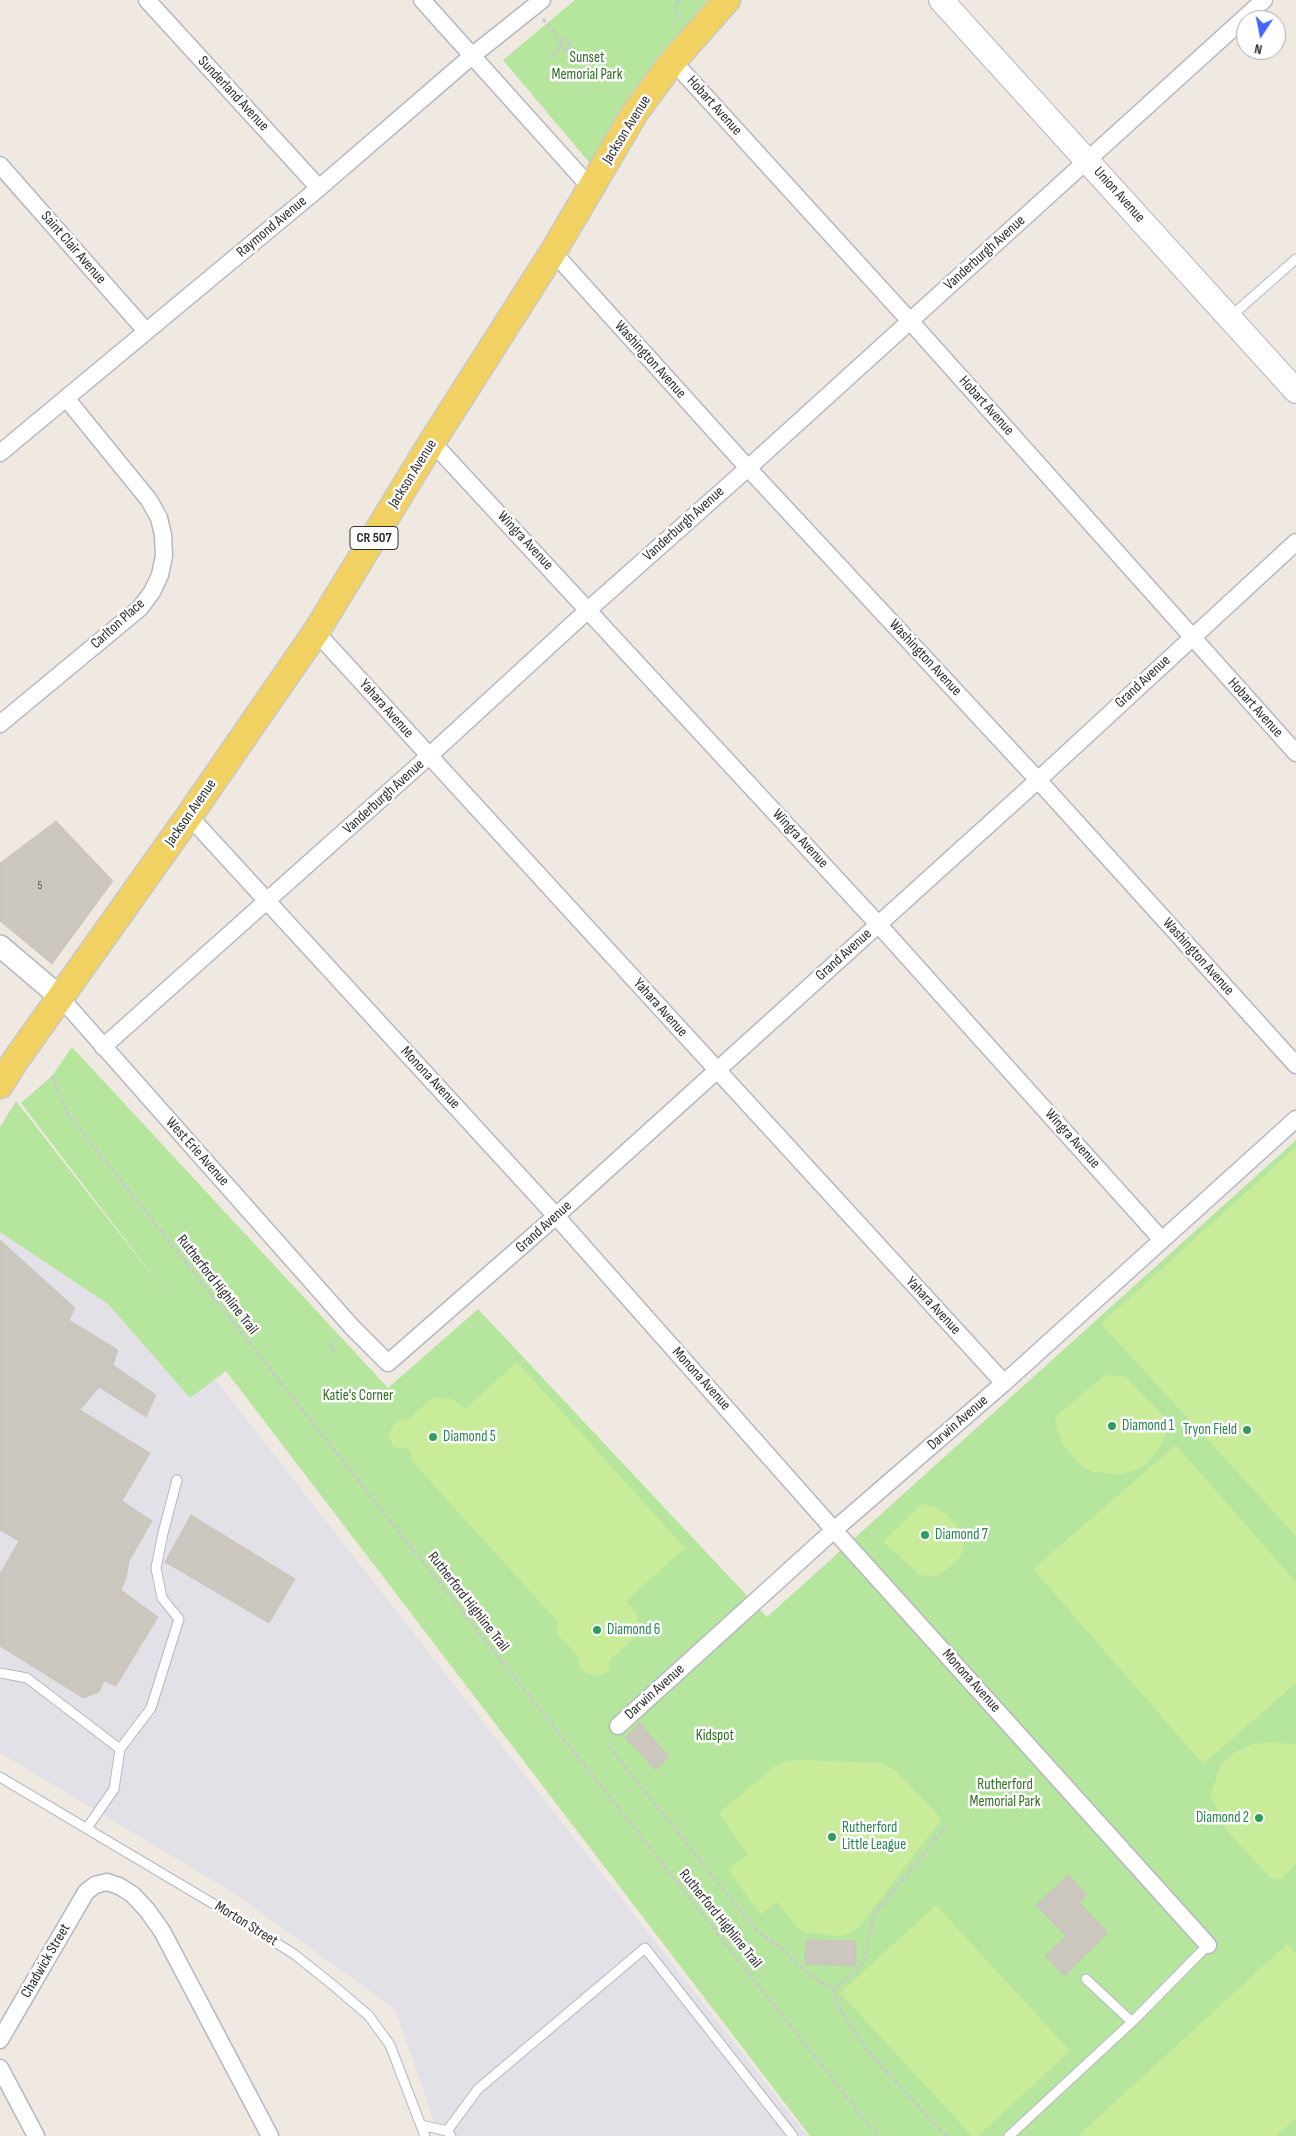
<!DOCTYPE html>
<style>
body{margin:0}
#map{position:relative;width:1296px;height:2136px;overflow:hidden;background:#efe9e1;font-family:"Sofia Sans Condensed",sans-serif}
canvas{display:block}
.north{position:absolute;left:1236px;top:10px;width:50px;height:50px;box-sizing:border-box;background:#fff;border:1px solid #ababab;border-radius:50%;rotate:191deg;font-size:14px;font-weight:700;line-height:20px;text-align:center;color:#2e2e2e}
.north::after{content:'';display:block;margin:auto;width:18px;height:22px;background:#4264fb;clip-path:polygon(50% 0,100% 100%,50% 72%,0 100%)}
</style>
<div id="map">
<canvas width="1296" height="2136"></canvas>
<div class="north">N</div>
</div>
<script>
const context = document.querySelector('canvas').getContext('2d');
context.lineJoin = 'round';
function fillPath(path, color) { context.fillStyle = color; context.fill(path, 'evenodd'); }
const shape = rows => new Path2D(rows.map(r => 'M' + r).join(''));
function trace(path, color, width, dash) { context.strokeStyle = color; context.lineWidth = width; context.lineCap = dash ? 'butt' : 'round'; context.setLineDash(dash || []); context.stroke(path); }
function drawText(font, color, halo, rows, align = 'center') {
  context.font = font + ' "Sofia Sans Condensed",sans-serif'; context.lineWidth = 5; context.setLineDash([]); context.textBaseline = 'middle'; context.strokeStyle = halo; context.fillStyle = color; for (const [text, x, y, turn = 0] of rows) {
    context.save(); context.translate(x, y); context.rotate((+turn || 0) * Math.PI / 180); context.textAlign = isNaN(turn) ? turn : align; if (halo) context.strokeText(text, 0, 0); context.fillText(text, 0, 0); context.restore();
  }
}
const industrial = shape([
 [0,1232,108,1304,190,1398,214,1378,807,2136,439,2136,395,2009,232,1892,0,1753]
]);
const green = shape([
 [575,0,707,0,659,60,593,167,503,60],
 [72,1047,388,1388,478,1309,767,1617,1296,1140,1296,2136,810,2136,226,1371,190,1398,108,1304,0,1232,0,1127,16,1101,172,1301,21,1103,52,1076]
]);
const pitch = shape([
 [1296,1147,1296,1536,1101,1324],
 [517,1362,685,1548,626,1601,636,1612,638,1625,635,1637,609,1661,610,1669,604,1674,595,1676,584,1672,578,1664,579,1657,557,1634,557,1621,410,1459,413,1455,408,1448,394,1447,390,1440,389,1433,395,1423,402,1419,408,1420,433,1397,452,1399,465,1409],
 [1105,1375,1126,1377,1169,1422,1163,1441,1157,1452,1147,1463,1135,1470,1122,1474,1093,1472,1082,1466,1063,1445,1057,1430,1055,1417],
 [1176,1445,1296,1582,1296,1683,1203,1764,1033,1569],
 [922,1504,935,1507,948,1515,958,1528,963,1545,961,1556,950,1567,936,1576,920,1575,883,1542],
 [1269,1742,1296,1744,1296,1864,1282,1879,1271,1878,1226,1830,1217,1807,1210,1797,1220,1766,1235,1752,1253,1744],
 [802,1760,882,1763,896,1771,942,1819,859,1927,851,1933,839,1936,804,1932,796,1926,777,1902,760,1915,728,1869,748,1855,719,1813,775,1766,787,1761],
 [936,1905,1070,2051,978,2136,972,2136,840,1993],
 [1287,1944,1296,1954,1296,2118,1276,2136,1078,2136]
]);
const building = shape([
 [56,821,113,881,52,964,0,921,0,863,56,821],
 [0,1240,75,1308,69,1320,118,1350,113,1365,156,1395,146,1417,99,1387,80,1410,150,1453,122,1501,152,1521,129,1561,126,1578,121,1590,158,1617,116,1686,104,1681,99,1692,83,1698,0,1646,0,1574,19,1541,0,1530,0,1240],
 [191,1515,295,1579,269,1623,165,1562,191,1515],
 [640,1723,669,1757,656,1770,625,1738,640,1723],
 [1068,1875,1087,1895,1079,1902,1108,1933,1064,1976,1045,1956,1066,1936,1036,1905,1068,1875],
 [806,1940,856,1941,856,1966,805,1964,806,1940]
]);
const path = shape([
 [679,0,676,6,677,14,680,20],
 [543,19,562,41],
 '560 44a5 5 0 1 1 10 0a5 5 0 1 1-10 0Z',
 [551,56,562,48],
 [52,1076,68,1114,878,2136],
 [335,1351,330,1346,340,1337],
 [608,1739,609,1746,757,1931,785,1951,807,1973,834,1990,864,1962,874,1915,946,1827],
 [834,1990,838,2007,870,2054,946,2136]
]);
const service = shape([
 [1230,317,1296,259],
 [0,1673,27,1678,120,1749,114,1789,87,1828],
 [120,1749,151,1708,179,1619,162,1598,156,1568,163,1533,177,1480],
 [0,1777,227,1912,294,1954,334,1986,369,2016,390,2045,425,2136],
 [1086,1979,1132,2022],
 [421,2125,447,2131,451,2136],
 [447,2131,478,2089,645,1948,793,2136],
 [1009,2136,1132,2022,1208,1945]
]);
const minor = shape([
 [147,0,319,188],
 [422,0,591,188],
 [673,61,910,321,1296,753],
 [0,165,146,331],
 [553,252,748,468,1038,780,1296,1065],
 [432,442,878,924,1162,1240],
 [0,453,319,188,473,55,542,0],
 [316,632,1004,1383],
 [0,724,140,608,152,592,160,575,164,556,163,535,159,518,149,500,66,398],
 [189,816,556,1216,834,1530,1208,1945],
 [60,997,352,1327,388,1363,556,1216,1038,780,1296,542],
 [103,1047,429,756,588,610,748,468,1264,0],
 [618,1726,834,1530,1004,1383,1296,1119],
 [0,2040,86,1892,95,1885,107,1882,119,1886,132,1894,147,1910,162,1931,270,2136],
 [0,2068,36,2136]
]);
const tertiary = shape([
 [0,946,60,997]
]);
const secondary = shape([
 [941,0,1296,391]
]);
const primary = shape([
 [0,1085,15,1061,189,816,316,632,432,442,553,252,636,111,673,61,727,0]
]);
const markers = [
 [1112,1426,5,"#2e9e5b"],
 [1247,1430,5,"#2e9e5b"],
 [433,1437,5,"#2e9e5b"],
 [925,1535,5,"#2e9e5b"],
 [597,1630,5,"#2e9e5b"],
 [1259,1818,5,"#2e9e5b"],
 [832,1837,5,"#2e9e5b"]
];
const numberNames = [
 ["5",40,886]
];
const shields = [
 [374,538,48]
];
const shieldNames = [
 ["CR 507",374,538]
];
const parkNames = [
 ["Sunset",587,58],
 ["Memorial Park",587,75],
 ["Katie's Corner",358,1396],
 ["Kidspot",715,1736],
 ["Rutherford",1005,1785],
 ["Memorial Park",1005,1802]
];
const streetNames = [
 ["Sunderland Avenue",233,94,47],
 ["Hobart Avenue",714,106,48],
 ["Jackson Avenue",627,130,-58],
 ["Union Avenue",1119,195,48],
 ["Raymond Avenue",272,227,-40],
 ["Saint Clair Avenue",73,248,49],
 ["Vanderburgh Avenue",985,253,-42],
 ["Washington Avenue",650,360,48],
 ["Hobart Avenue",986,406,48],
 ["Jackson Avenue",413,474,-58],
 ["Vanderburgh Avenue",684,524,-42],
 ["Wingra Avenue",525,541,47],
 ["Carlton Place",118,624,-42],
 ["Washington Avenue",925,658,47],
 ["Grand Avenue",1143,682,-43],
 ["Hobart Avenue",1255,708,48],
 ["Yahara Avenue",386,709,48],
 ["Vanderburgh Avenue",384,797,-42],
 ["Jackson Avenue",191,813,-55],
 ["Wingra Avenue",800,839,47],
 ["Grand Avenue",844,955,-42],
 ["Washington Avenue",1198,957,48],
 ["Yahara Avenue",660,1008,48],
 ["Monona Avenue",430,1078,47],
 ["Wingra Avenue",1072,1139,48],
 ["West Erie Avenue",197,1152,48],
 ["Grand Avenue",544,1227,-42],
 ["Rutherford Highline Trail",217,1285,52],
 ["Yahara Avenue",933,1306,47],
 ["Monona Avenue",701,1379,48],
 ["Darwin Avenue",958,1423,-41],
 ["Rutherford Highline Trail",468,1602,52],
 ["Monona Avenue",971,1681,48],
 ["Darwin Avenue",655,1692,-42],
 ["Rutherford Highline Trail",720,1919,51],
 ["Morton Street",246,1924,32],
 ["Chadwick Street",46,1961,-60]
];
const leisureNames = [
 ["Diamond 1",1122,1426],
 ["Tryon Field",1237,1430,"right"],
 ["Diamond 5",443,1437],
 ["Diamond 7",935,1535],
 ["Diamond 6",607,1630],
 ["Diamond 2",1249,1818,"right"],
 ["Rutherford",842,1828],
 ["Little League",842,1845]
];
fillPath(industrial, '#e3e1e8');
fillPath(green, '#b6e59e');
fillPath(pitch, '#c9ec9a');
fillPath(building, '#cbc7bf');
trace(building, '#cbc5ba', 1);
trace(service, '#b4b7c1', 11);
trace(minor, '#b4b7c1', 19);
trace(tertiary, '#b4b7c1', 24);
trace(secondary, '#b4b7c1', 26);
trace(primary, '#c9c9c9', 29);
trace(path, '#c9c9c9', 3, [4, 2.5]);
trace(service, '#fff', 9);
trace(minor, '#fff', 16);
trace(tertiary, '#fff', 21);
trace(secondary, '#fff', 24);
trace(primary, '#f2d163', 26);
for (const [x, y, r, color] of markers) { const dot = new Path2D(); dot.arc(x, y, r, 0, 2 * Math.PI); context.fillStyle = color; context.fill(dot); trace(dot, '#fff', 2); }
drawText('12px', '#555452', null, numberNames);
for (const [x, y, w] of shields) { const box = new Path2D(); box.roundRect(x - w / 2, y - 11.5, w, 23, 4); context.fillStyle = '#fff'; context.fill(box); trace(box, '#2e2e2e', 1); }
drawText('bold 14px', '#2e2e2e', null, shieldNames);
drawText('15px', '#2c6e1b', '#fff', parkNames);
drawText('15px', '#2e2e2e', '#fff', streetNames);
drawText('15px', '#27864d', '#fff', leisureNames, 'left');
</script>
